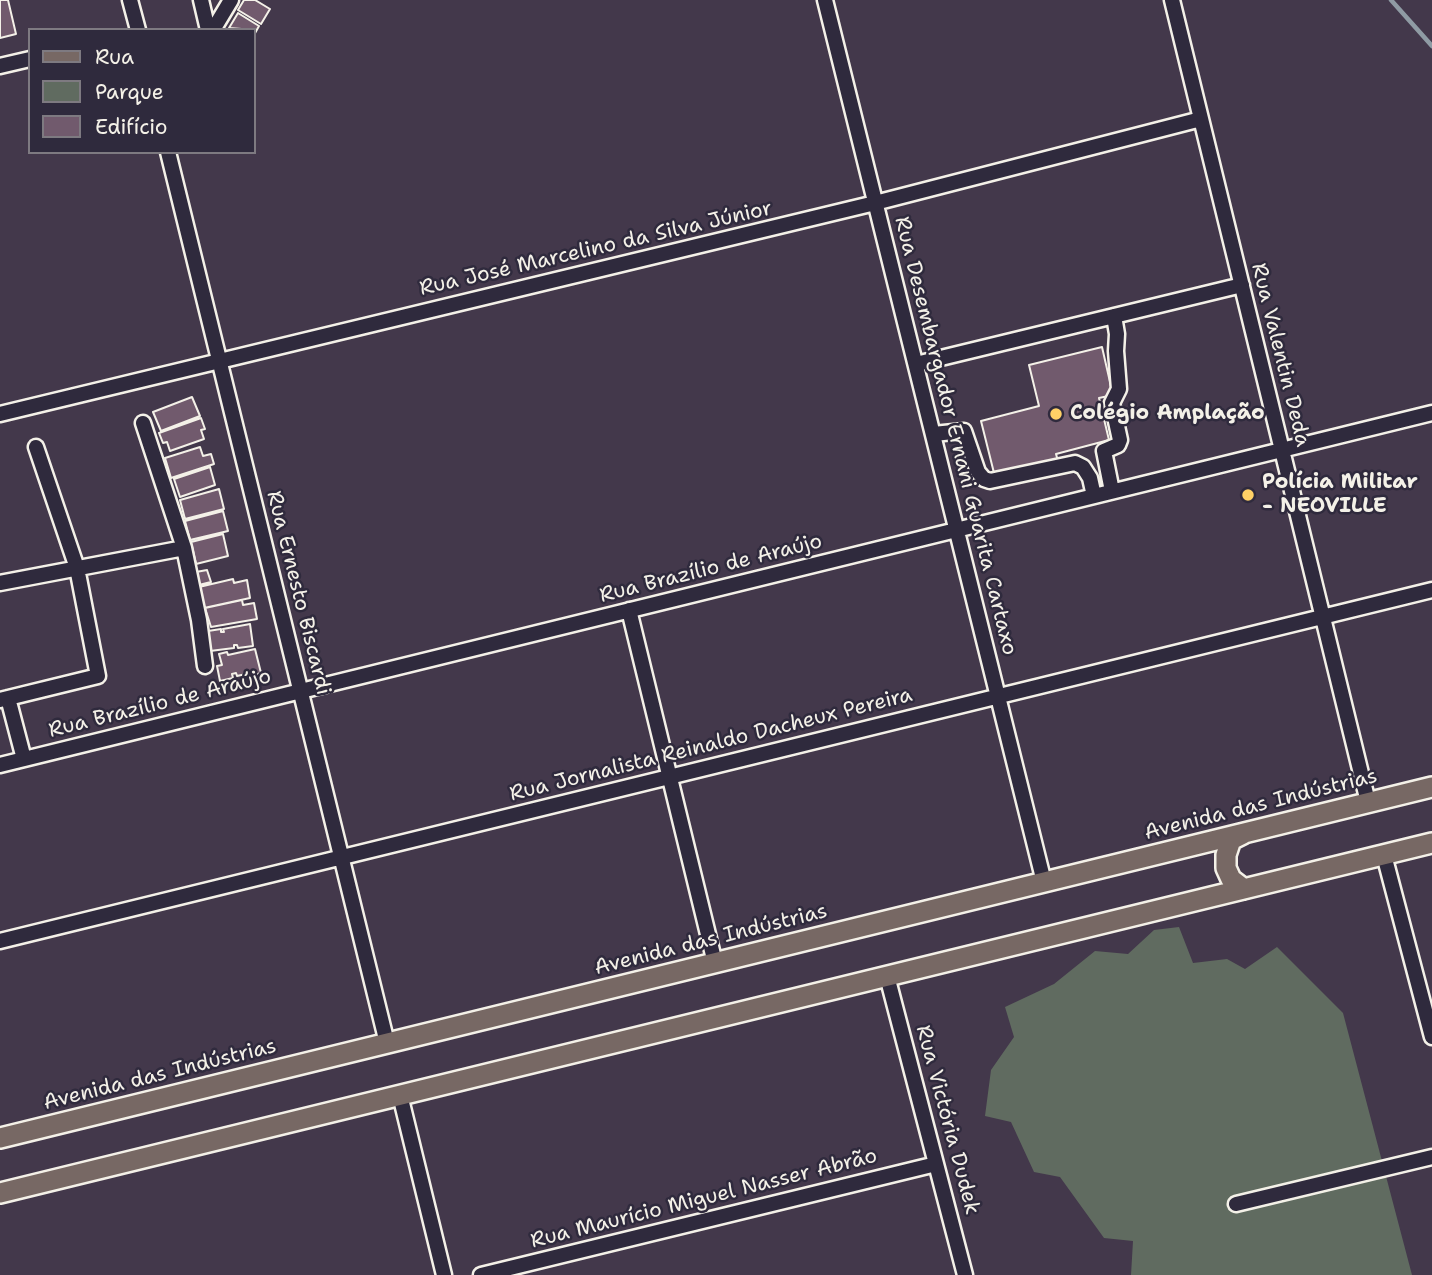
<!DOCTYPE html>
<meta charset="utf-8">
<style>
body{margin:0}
#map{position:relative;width:1432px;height:1275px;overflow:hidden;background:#43384b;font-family:"Shantell Sans",sans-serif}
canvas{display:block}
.legend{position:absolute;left:28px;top:28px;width:228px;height:126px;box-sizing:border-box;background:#2f2a3d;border:2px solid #7e7a81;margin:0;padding:9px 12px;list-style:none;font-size:21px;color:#f4f1e8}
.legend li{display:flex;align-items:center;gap:14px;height:35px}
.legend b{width:35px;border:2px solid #7e7a81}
</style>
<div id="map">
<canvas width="1432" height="1275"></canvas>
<ul class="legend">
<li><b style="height:9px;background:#776864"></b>Rua</li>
<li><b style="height:19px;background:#606b60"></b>Parque</li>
<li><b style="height:19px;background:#715a6d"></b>Edifício</li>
</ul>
</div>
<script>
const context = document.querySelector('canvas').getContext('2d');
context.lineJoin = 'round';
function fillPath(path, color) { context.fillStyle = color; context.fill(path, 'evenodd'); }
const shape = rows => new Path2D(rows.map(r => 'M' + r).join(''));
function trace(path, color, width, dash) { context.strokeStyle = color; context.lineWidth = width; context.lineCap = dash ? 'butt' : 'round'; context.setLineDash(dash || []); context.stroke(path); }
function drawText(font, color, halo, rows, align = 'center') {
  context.font = font + ' "Shantell Sans",sans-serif'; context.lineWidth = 5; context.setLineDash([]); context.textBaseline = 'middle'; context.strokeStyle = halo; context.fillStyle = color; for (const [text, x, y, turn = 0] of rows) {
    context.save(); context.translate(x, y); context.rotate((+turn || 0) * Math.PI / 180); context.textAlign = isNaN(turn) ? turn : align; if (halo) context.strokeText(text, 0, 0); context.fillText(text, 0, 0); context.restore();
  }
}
const green = shape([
 [1179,927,1193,963,1227,959,1245,969,1277,947,1343,1013,1412,1275,1131,1275,1133,1241,1104,1238,1060,1177,1034,1172,1011,1122,985,1116,991,1070,1014,1037,1005,1007,1054,984,1095,951,1128,954,1154,930]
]);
const stream = shape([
 [1391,0,1432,46]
]);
const building = shape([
 [0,0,8,0,16,34,0,38,0,0],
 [244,0,255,0,270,9,261,24,238,10,244,0],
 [238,13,259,26,254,35,254,30,229,28,238,13],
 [1102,347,1113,395,1099,398,1109,440,1056,454,1058,461,995,477,981,421,1039,406,1029,365,1102,347],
 [192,397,200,416,161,431,153,412,192,397],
 [201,418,205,429,201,430,204,439,170,451,167,442,163,443,159,433,201,418],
 [200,447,203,456,211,454,214,464,171,478,165,458,200,447],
 [210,467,215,485,180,497,174,479,210,467],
 [219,489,224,509,185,519,180,500,219,489],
 [223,511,228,531,190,540,185,521,223,511],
 [223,534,228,556,196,564,191,542,223,534],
 [207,570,211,582,199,585,196,572,207,570],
 [233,579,234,583,247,580,250,598,204,608,199,587,233,579],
 [242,600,243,605,254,603,257,619,211,627,205,608,242,600],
 [250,624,253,646,238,648,237,645,234,645,234,648,210,651,208,631,221,629,221,632,224,632,223,629,250,624],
 [255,649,261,673,247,677,246,674,237,676,236,673,232,674,233,678,220,681,217,666,222,665,219,654,227,652,228,655,255,649]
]);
const minor = shape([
 [130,0,138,30],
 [201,0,208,30],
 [825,0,1044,882],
 [1172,0,1368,802],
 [213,30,231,0],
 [0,66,30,59],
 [168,152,387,1043],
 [916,364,1242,285],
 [0,414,875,203,1201,119],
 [143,423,184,548,199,620,205,666],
 [933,434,964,431,978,472,984,479,990,481,1075,463,1083,467,1090,478,1094,496],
 [1112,491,1104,451,1118,445,1120,440,1112,403,1119,389,1116,351,1117,334,1114,316],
 [0,583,184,548],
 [629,610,715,963],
 [8,698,24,759],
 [0,700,98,676,77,568,36,447],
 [0,765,1432,413],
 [1384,855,1432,1037],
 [0,941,1432,590],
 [887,976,965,1275],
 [400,1095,444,1275],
 [1236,1204,1432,1157],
 [481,1275,936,1164]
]);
const major = shape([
 [1243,834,1231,840,1226,855,1226,868,1231,879,1244,889],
 [0,1138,1432,787],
 [0,1193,1432,843]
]);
const markers = [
 [1056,414,7,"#ffd166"],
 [1248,495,7,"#ffd166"]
];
const streetNames = [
 ["Rua José Marcelino da Silva Júnior",596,249,-13],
 ["Rua Valentin Deda",1280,355,76],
 ["Rua Desembargador Ernani Guarita Cartaxo",955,436,76],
 ["Rua Brazílio de Araújo",711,569,-14],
 ["Rua Ernesto Biscardi",298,593,76],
 ["Rua Brazílio de Araújo",160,704,-14],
 ["Rua Jornalista Reinaldo Dacheux Pereira",711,745,-14],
 ["Avenida das Indústrias",1261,805,-14],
 ["Avenida das Indústrias",711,940,-14],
 ["Avenida das Indústrias",160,1075,-14],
 ["Rua Victória Dudek",947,1120,75],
 ["Rua Maurício Miguel Nasser Abrão",704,1199,-14]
];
const poiNames = [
 ["Colégio Amplação",1070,414],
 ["Polícia Militar",1262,483],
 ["- NEOVILLE",1262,507]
];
fillPath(green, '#606b60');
trace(stream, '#8f9ba4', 4.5);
fillPath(building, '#715a6d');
trace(building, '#f4f1e8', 2);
trace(minor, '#f4f1e8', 19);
trace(major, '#f4f1e8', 24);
trace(minor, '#2f2a3d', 14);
trace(major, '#776864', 19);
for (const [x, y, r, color] of markers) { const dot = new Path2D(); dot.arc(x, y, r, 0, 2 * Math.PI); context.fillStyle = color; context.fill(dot); trace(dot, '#2f2a3d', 2.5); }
drawText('21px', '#f4f1e8', '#2f2a3d', streetNames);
drawText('bold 21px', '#f4f1e8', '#2f2a3d', poiNames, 'left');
</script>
